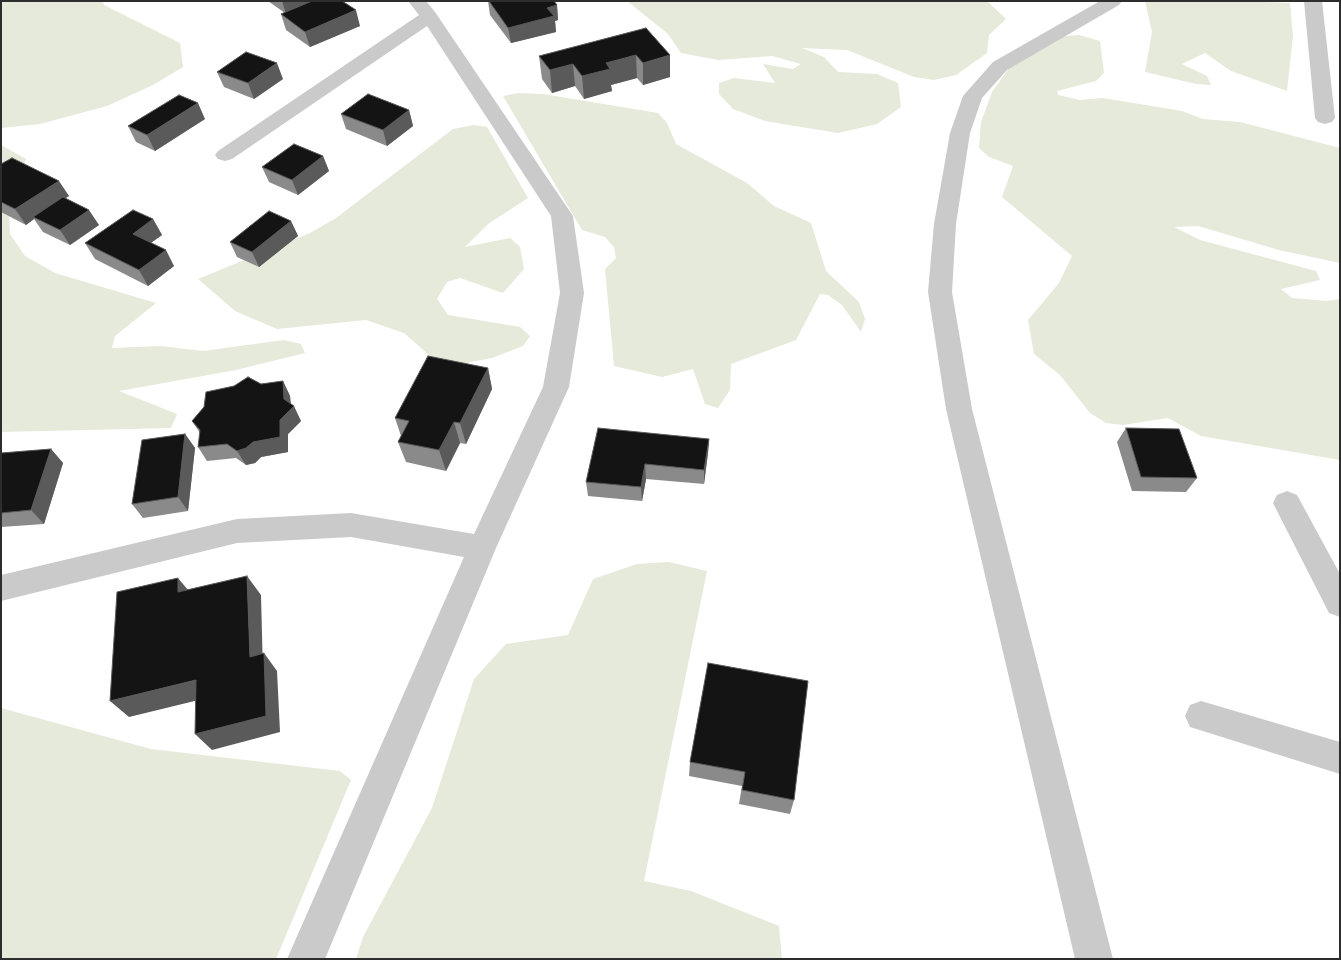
<!DOCTYPE html>
<style>
body{margin:0}
#map{position:relative;width:1341px;height:960px;overflow:hidden;background:#fff;font-family:"Source Sans 3",sans-serif}
canvas{display:block}
.frame{position:absolute;inset:0;border:2px solid #2d2d2d;pointer-events:none}
</style>
<div id="map">
<canvas width="1341" height="960"></canvas>
<div class="frame"></div>
</div>
<script>
const context = document.querySelector('canvas').getContext('2d');
context.lineJoin = 'round';
function fillPath(path, color) { context.fillStyle = color; context.fill(path, 'evenodd'); }
const shape = rows => new Path2D(rows.map(r => 'M' + r).join(''));
function trace(path, color, width, dash) { context.strokeStyle = color; context.lineWidth = width; context.lineCap = dash ? 'butt' : 'round'; context.setLineDash(dash || []); context.stroke(path); }
const green = shape([
 [1,1,103,1,104,5,180,43,183,67,153,85,107,106,40,124,1,128],
 [627,1,987,1,1006,19,989,35,987,53,956,75,934,80,914,77,847,50,802,48,824,57,838,72,877,74,898,83,901,107,877,124,838,133,765,121,733,109,719,94,719,83,734,78,775,83,763,64,793,69,801,64,772,56,718,60,681,53,668,34],
 [1239,1,1290,3,1293,36,1287,91,1231,71,1205,53,1182,64,1207,76,1211,85,1196,84,1145,72,1152,32,1145,1],
 [1079,35,1100,41,1104,73,1096,81,1057,91,1058,95,1080,100,1103,98,1182,111,1203,119,1240,122,1340,148,1340,263,1279,250,1198,226,1174,227,1200,240,1316,271,1320,280,1281,289,1292,298,1326,301,1340,299,1340,460,1201,436,1168,418,1123,425,1106,423,1090,413,1060,375,1034,354,1028,320,1059,283,1072,256,1002,197,1013,166,989,157,979,148,981,122,992,92,1025,46,1044,38],
 [518,93,543,94,658,113,667,123,676,144,747,183,774,206,811,223,826,271,859,302,865,319,861,332,842,305,828,295,820,294,796,340,731,364,730,390,718,408,705,404,693,369,662,377,614,366,605,269,616,258,614,247,605,237,582,230,503,96],
 [474,125,487,127,528,198,488,224,465,247,510,238,520,247,524,269,503,293,460,278,447,282,437,299,448,315,520,327,530,336,523,346,492,358,455,365,430,356,404,333,366,320,277,329,235,311,198,279,310,233,336,218,453,129],
 [1,145,26,159,9,210,10,234,25,256,55,273,156,303,115,336,112,348,160,346,203,351,284,340,301,344,305,353,236,370,119,391,177,414,171,428,1,432],
 [669,562,707,571,644,881,691,891,779,926,782,959,356,959,363,937,432,808,474,679,506,644,568,635,593,579,637,564],
 [1,708,151,749,340,771,351,780,276,959,1,959]
]);
const minor = shape([
 [408,1,426,1,435,12,573,216,584,293,569,387,496,548,325,959,287,959,464,557,351,537,237,543,1,601,1,575,237,519,351,513,474,534,543,387,560,293,551,216,427,26,232,159,225,161,218,159,215,155,218,151,419,15,408,1],
 [1100,1,1122,1,1119,5,1007,70,982,98,970,133,956,224,952,292,972,409,1113,959,1075,959,946,409,928,292,934,224,950,133,963,96,993,62,1100,1],
 [1304,1,1322,1,1335,118,1332,122,1325,124,1318,122,1315,118,1304,1],
 [1287,491,1297,495,1340,574,1340,617,1329,613,1273,503,1277,495,1287,491],
 [1201,701,1340,742,1340,774,1190,727,1185,716,1190,705,1201,701]
]);
const wall = shape([
 [268,1,342,1,360,26,310,47,286,30,281,14,285,13],
 [488,1,554,1,557,5,558,20,555,21,556,32,511,43,490,15],
 [670,55,670,77,643,85,637,78,611,85,612,91,584,99,575,86,552,93,542,79,539,56],
 [217,72,283,79,254,99,224,87],
 [409,110,413,126,387,146,346,129,341,114],
 [205,119,155,151,136,142,128,126],
 [323,156,329,171,298,195,269,182,262,167],
 [1,164,69,196,65,198,99,225,70,245,43,232,34,219,26,225,1,212],
 [153,219,162,235,151,243,174,266,148,286,95,259,85,243],
 [291,221,298,236,259,267,237,257,230,242],
 [488,368,492,389,466,444,460,443,446,471,406,462,398,442,401,436,395,418],
 [283,381,290,396,291,404,301,421,288,434,288,452,261,457,255,463,246,465,236,458,207,461,198,447,200,433,192,421,204,407,261,384],
 [1126,428,1197,478,1186,492,1132,491,1117,442],
 [185,434,195,448,188,511,143,518,132,504],
 [709,439,708,453,704,484,646,479,642,501,588,496,586,482],
 [51,449,63,463,44,524,1,527,1,453],
 [708,663,794,800,790,814,739,804,742,786,689,776,690,762]
]);
const shadedWall = shape([
 [282,1,316,1,286,14],
 [557,5,558,20,555,21,556,32,511,43,508,28,547,8],
 [356,10,360,26,310,47,305,32],
 [636,55,637,78,611,85,612,91,584,99,582,76,606,63],
 [670,55,670,77,643,85,643,63],
 [277,63,283,79,254,99,248,83],
 [573,64,575,86,552,93,550,70],
 [198,103,205,119,155,151,147,135],
 [409,110,413,126,387,146,383,130],
 [323,156,329,171,298,195,292,180],
 [59,181,69,196,36,218,33,217,34,219,26,225,15,209],
 [89,210,99,225,70,245,60,230],
 [153,219,162,235,142,249,133,234],
 [291,221,298,236,259,267,252,252],
 [166,250,174,266,148,286,139,270],
 [488,368,492,389,466,444,460,423],
 [283,381,290,396,291,409,294,406,301,421,288,434,288,452,261,457,255,463,246,465,237,451,280,420,284,399],
 [454,422,460,443,446,471,439,450],
 [185,434,195,448,188,511,178,497],
 [709,439,708,453,704,484,704,470],
 [51,449,63,463,44,524,31,510],
 [645,464,646,479,642,501,641,487],
 [247,576,261,595,263,674,250,657],
 [178,578,193,596,178,592],
 [264,653,277,671,280,732,212,750,195,734],
 [196,680,211,697,129,717,110,701]
]);
const building = shape([
 [312,1,342,1,356,10,305,32,281,14,312,1],
 [489,1,554,1,557,5,547,8,554,16,508,28,489,1],
 [646,28,670,55,643,63,636,55,606,63,610,69,582,76,573,64,550,70,539,56,646,28],
 [246,52,277,63,248,83,217,72,246,52],
 [368,94,409,110,383,130,341,114,368,94],
 [179,95,198,103,147,135,128,126,179,95],
 [294,144,323,156,292,180,262,167,294,144],
 [12,158,59,181,15,209,1,202,1,164,12,158],
 [63,197,89,210,60,230,33,217,63,197],
 [133,210,153,219,133,234,166,250,139,270,85,243,133,210],
 [269,211,291,221,252,252,230,242,269,211],
 [428,356,488,368,460,423,454,422,439,450,398,442,409,421,395,418,428,356],
 [248,377,261,384,283,381,284,399,294,406,280,420,280,437,253,442,246,448,237,451,227,444,198,447,200,430,192,421,204,407,206,392,234,386,248,377],
 [598,428,709,439,704,470,645,464,641,487,586,482,598,428],
 [1126,428,1179,429,1197,478,1141,477,1126,428],
 [185,434,178,497,132,504,142,440,185,434],
 [51,449,31,510,1,513,1,453,51,449],
 [247,576,250,657,264,653,266,716,195,734,196,680,110,701,117,592,178,578,178,592,247,576],
 [708,663,808,681,794,800,742,790,745,772,690,762,708,663]
]);
fillPath(green, '#e5eada');
fillPath(minor, '#cacaca');
fillPath(wall, '#8a8a8a');
fillPath(shadedWall, '#5a5a5a');
fillPath(building, '#141414');
trace(building, '#5a5a5a', 1);
</script>
